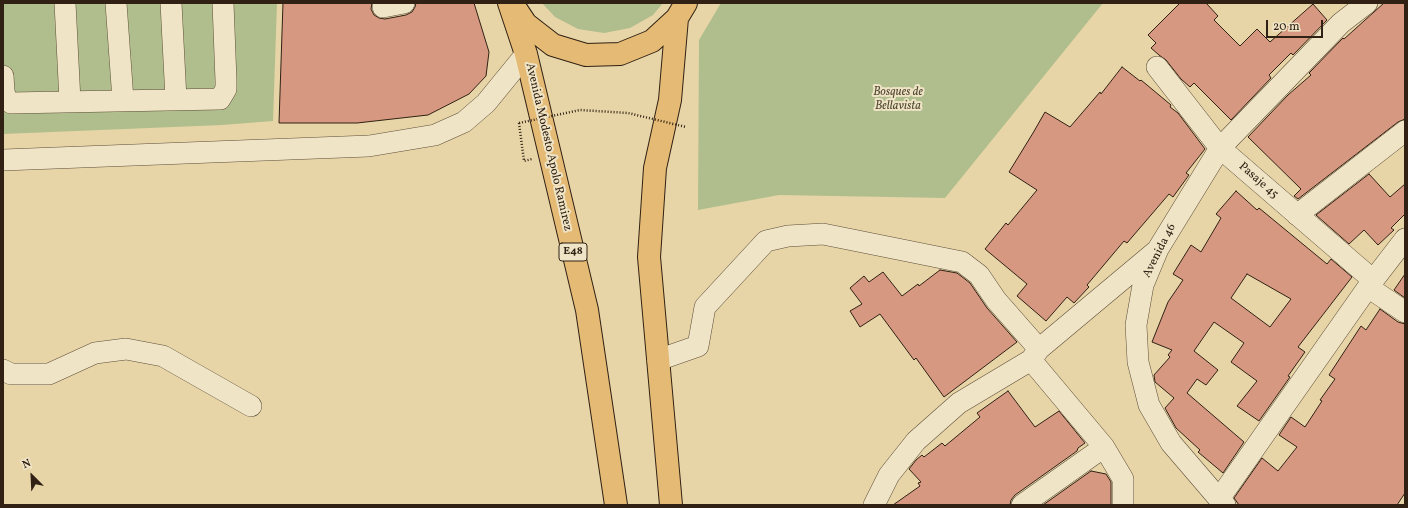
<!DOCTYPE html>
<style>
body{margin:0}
#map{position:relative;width:1408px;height:508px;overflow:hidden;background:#e7d5a7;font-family:Vollkorn,serif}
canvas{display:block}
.frame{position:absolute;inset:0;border:4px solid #302114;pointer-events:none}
.north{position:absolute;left:12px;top:456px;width:40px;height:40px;-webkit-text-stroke:3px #efe4c6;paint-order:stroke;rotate:336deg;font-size:11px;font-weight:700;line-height:16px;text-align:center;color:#302114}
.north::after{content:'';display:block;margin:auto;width:14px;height:18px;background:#302114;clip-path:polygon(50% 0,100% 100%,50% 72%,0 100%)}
.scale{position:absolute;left:1266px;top:20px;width:57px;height:18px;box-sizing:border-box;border:2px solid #302114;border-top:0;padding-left:5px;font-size:12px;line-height:14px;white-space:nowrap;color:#302114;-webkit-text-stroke:3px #efe4c6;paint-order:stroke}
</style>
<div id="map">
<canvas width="1408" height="508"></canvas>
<div class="frame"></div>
<div class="north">N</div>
<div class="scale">20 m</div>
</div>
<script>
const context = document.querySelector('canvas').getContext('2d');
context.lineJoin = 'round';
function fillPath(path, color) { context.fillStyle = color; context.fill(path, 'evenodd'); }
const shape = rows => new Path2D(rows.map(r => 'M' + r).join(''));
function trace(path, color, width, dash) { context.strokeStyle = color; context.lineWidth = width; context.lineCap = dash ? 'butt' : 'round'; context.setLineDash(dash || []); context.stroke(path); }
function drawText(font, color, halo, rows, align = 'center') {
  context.font = font + ' Vollkorn,serif'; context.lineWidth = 4; context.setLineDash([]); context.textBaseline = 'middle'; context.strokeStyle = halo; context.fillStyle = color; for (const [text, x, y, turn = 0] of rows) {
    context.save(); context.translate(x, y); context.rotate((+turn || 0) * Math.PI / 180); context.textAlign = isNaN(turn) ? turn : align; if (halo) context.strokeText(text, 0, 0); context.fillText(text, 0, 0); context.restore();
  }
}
const green = shape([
 [3,3,277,3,273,121,222,125,3,134],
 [542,3,663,3,653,15,630,28,604,33,578,29,555,17],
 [721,3,1103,3,945,198,779,195,698,210,699,40]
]);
const building = shape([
 [283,3,372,3,371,9,374,15,379,18,385,19,406,15,412,12,415,7,416,3,474,3,489,52,486,76,469,94,428,115,357,123,279,123,283,3],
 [1180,3,1206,3,1218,16,1214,20,1240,46,1257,29,1270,42,1313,4,1327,20,1293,55,1291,53,1269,75,1271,78,1231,120,1194,83,1190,87,1181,79,1166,60,1159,55,1151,48,1156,43,1148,35,1180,3],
 [1384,3,1405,3,1405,119,1398,122,1298,199,1294,196,1301,189,1248,137,1288,95,1311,75,1309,73,1343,38,1344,39,1384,3],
 [1122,67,1140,81,1141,80,1171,105,1170,107,1178,113,1205,149,1186,173,1189,175,1173,197,1169,194,1127,243,1124,241,1087,285,1089,287,1074,303,1067,297,1046,321,1017,296,1027,284,985,249,1006,223,1008,225,1037,190,1009,172,1033,133,1045,112,1070,127,1100,92,1101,94,1122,67],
 [1369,174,1390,197,1405,184,1405,214,1391,228,1394,230,1378,245,1364,230,1349,244,1316,215,1369,174],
 [1236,191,1257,210,1259,208,1327,264,1331,259,1352,277,1298,347,1305,352,1288,376,1290,377,1259,421,1237,406,1257,381,1231,362,1244,343,1214,322,1194,351,1218,370,1206,385,1197,379,1187,393,1244,442,1223,473,1198,452,1200,450,1176,428,1165,408,1174,398,1155,382,1154,375,1170,357,1168,355,1172,350,1152,342,1168,302,1183,280,1173,274,1191,245,1201,252,1221,218,1216,214,1236,191],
 [1247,274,1291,299,1270,327,1231,298,1247,274],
 [940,270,957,273,970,283,987,308,1017,342,944,397,916,358,914,360,880,314,860,327,850,311,862,304,850,288,864,276,869,282,883,272,902,296,918,284,919,286,940,270],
 [1405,274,1405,298,1394,290,1405,274],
 [1380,309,1398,322,1405,324,1405,493,1397,505,1239,505,1234,498,1262,458,1278,471,1297,447,1279,435,1291,417,1305,427,1322,401,1320,400,1335,379,1329,375,1361,326,1366,330,1380,309],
 [1008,391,1035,427,1059,411,1085,443,1078,448,1077,451,1015,495,1011,500,1010,505,893,505,920,486,918,483,921,482,909,469,916,460,922,455,924,457,942,443,945,446,980,417,977,413,1008,391],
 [1091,471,1106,474,1111,482,1111,505,1043,505,1091,471]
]);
const path = shape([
 [519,123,524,161,532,159]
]);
const minor = shape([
 [65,3,70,101],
 [116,3,123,100],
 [171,3,176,99],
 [383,7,404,3],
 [1157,67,1220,148,1373,280],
 [3,76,4,91,6,99,11,103,220,99,226,89,226,81,223,3],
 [3,160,369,146,435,135,464,122,486,103,526,54],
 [1297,215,1405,131],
 [1368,287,1405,312],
 [658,360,698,346,705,307,766,241,788,236,823,234,962,262,979,275,996,300,1039,349],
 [1031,360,1104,447,1123,479,1123,505],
 [3,370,11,374,49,374,95,353,126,349,163,356,251,406],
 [1219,499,1368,287,1405,239],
 [874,505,889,475,916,441,959,403,1031,360,1039,349,1155,252],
 [1022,505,1104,447],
 [1225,505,1219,499,1171,443,1149,405,1138,362,1136,325,1143,285,1158,249,1220,148,1341,23,1367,3]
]);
const major = shape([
 [509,3,526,54,587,310,616,505],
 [516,9,526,24,553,45,586,55,620,54,652,41,677,18,686,3],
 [671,505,649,257,655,168,670,100,677,18]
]);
const pathBridge = shape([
 [519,123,580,110,628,113,686,127]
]);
const shields = [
 [573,252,28]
];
const shieldNames = [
 ["E48",573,252]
];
const parkNames = [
 ["Bosques de",898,93],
 ["Bellavista",898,107]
];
const streetNames = [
 ["Avenida Modesto Apolo Ramirez",548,147,77],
 ["Pasaje 45",1258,181,41],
 ["Avenida 46",1160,251,-63]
];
fillPath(green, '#afbe8c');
fillPath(building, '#d79881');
trace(building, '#302114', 1);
trace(minor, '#5e4e39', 22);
trace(major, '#302114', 24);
trace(path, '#302114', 2.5, [1, 2]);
trace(minor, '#efe4c6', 21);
trace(major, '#e4ba74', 22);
trace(pathBridge, '#302114', 2.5, [1, 2]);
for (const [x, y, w] of shields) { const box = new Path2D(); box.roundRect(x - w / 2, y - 9, w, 18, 3); context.fillStyle = '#efe4c6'; context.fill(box); trace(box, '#302114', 1); }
drawText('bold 11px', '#302114', null, shieldNames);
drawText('italic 12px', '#504832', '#efe4c6', parkNames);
drawText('12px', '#302114', '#efe4c6', streetNames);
</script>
